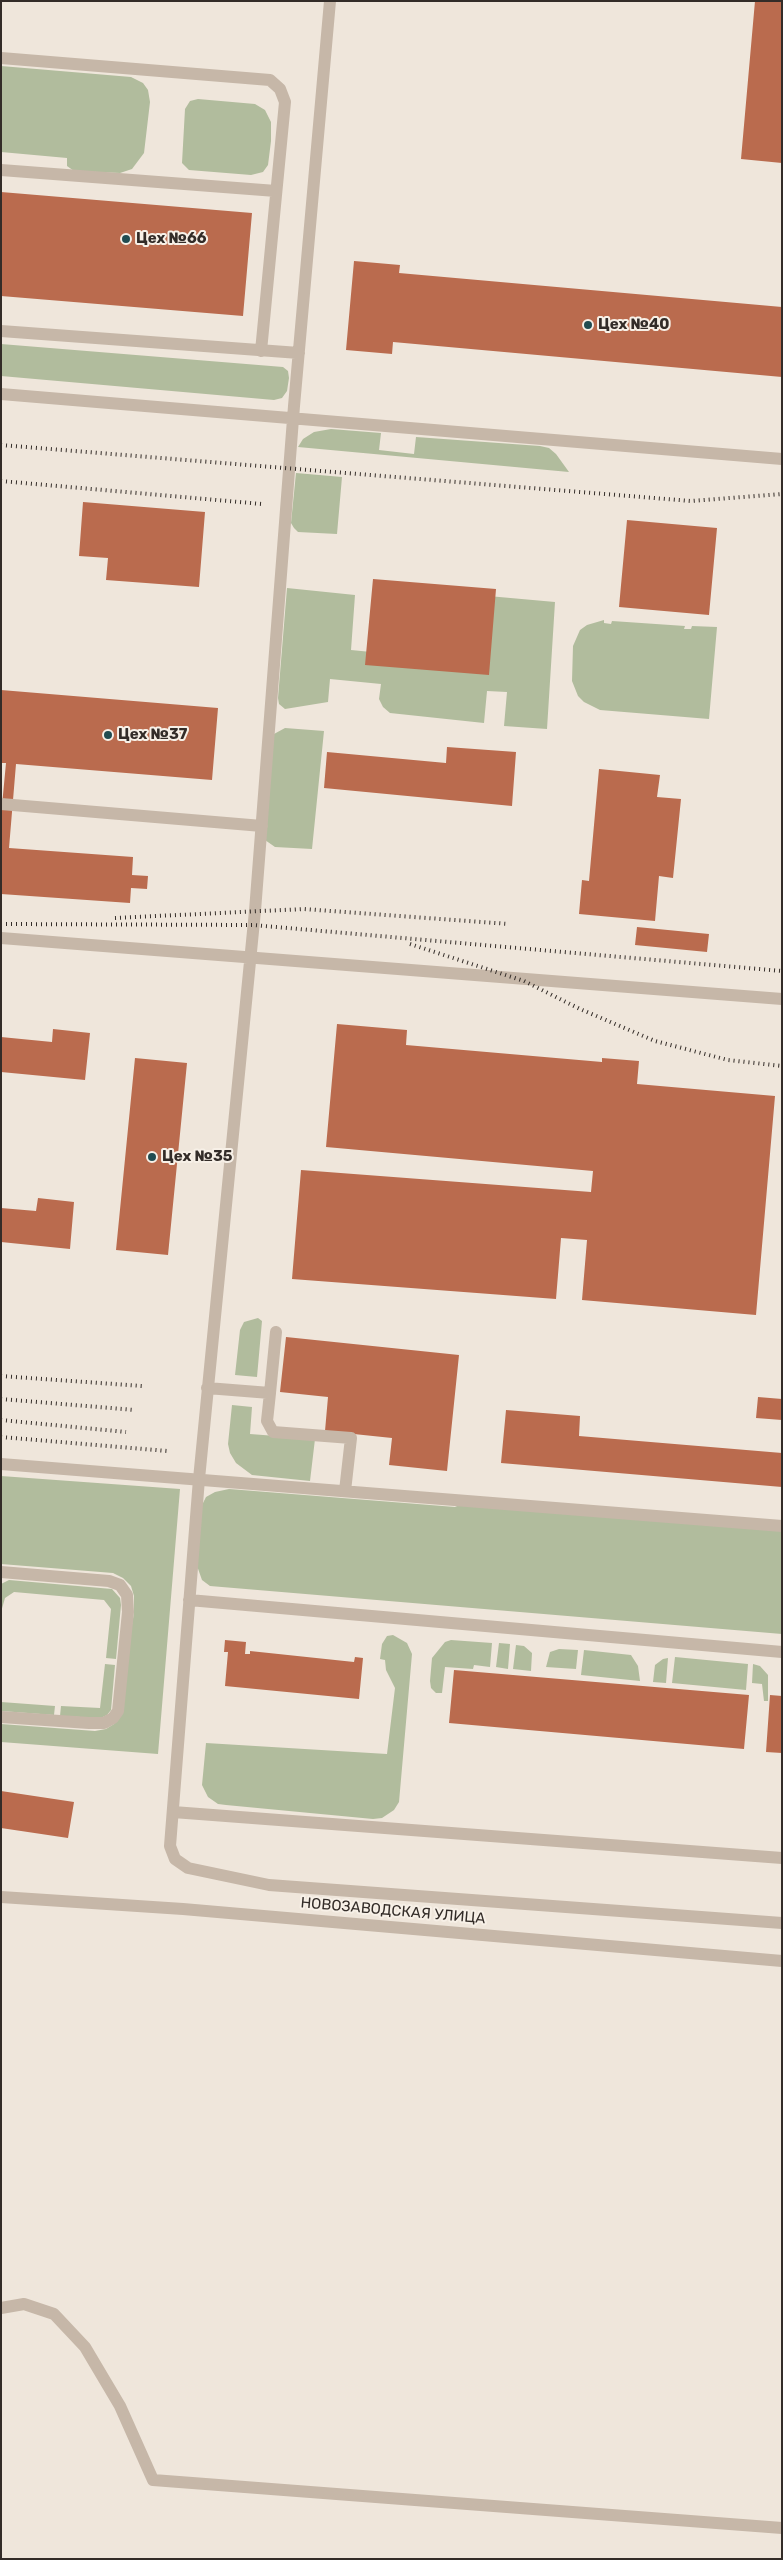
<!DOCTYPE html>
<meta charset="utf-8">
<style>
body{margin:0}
#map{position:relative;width:783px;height:2560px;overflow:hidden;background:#efe6db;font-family:Rubik,sans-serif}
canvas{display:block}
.frame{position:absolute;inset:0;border:2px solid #332c28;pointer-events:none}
</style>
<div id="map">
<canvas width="783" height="2560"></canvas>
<div class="frame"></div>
</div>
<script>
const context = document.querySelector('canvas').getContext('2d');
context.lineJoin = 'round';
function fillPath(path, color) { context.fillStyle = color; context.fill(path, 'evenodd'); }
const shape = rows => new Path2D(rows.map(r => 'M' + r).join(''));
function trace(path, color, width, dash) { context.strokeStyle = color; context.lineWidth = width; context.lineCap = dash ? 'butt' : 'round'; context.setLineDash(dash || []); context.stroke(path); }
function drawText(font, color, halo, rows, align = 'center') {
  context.font = font + ' Rubik,sans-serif'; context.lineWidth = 4; context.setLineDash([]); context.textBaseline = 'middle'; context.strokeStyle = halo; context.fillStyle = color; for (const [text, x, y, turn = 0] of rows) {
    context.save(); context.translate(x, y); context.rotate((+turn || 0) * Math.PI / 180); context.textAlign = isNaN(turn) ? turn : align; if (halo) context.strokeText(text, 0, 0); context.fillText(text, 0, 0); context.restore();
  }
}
const green = shape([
 [1,66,131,77,143,83,148,90,150,102,144,153,132,169,120,173,74,171,67,166,67,158,1,152],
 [198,99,255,104,265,110,271,122,271,141,268,165,263,172,251,175,189,170,182,163,185,109,190,101],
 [1,344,283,367,288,371,289,378,287,391,282,398,274,400,1,376],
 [331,429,381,433,379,450,414,454,416,437,540,446,549,448,556,454,569,472,298,447,303,439,314,432],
 [296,473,342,477,337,534,298,532,294,528,291,523],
 [287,588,355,595,351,650,472,662,477,595,555,602,547,729,504,726,507,692,487,691,484,723,390,713,383,707,379,699,381,684,330,679,328,702,285,709,279,704,278,698],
 [604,620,604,623,611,624,612,621,685,626,684,629,691,629,692,626,717,627,709,719,600,710,584,702,578,696,572,681,573,646,580,630,587,625],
 [285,728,324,731,312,849,275,847,265,840,274,734],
 [258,1318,262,1321,257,1377,235,1375,240,1330,244,1322],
 [232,1405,252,1407,250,1434,315,1439,310,1481,252,1475,236,1463,230,1453,228,1444],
 [1,1476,180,1489,158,1754,1,1742,1,1724,95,1731,106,1729,114,1724,134,1613,134,1596,131,1586,123,1578,113,1573,1,1564],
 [229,1489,455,1507,466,1502,782,1526,782,1634,210,1586,202,1580,196,1563,201,1507,206,1497,215,1492],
 [9,1580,112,1589,120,1598,121,1605,116,1659,106,1658,111,1609,104,1600,14,1592,5,1598,1,1612,1,1584],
 [393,1635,407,1643,412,1654,399,1802,394,1810,382,1818,373,1819,226,1805,218,1804,208,1797,202,1785,206,1743,387,1754,395,1688,386,1670,385,1660,380,1659,382,1644,387,1636],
 [451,1640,492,1643,490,1667,474,1665,473,1669,445,1667,442,1693,436,1693,431,1688,430,1681,432,1658,445,1642],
 [499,1643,510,1644,508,1669,496,1667],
 [516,1645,524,1646,532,1653,531,1671,513,1669],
 [559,1649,578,1650,576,1669,546,1667,550,1652],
 [584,1650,631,1655,638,1666,640,1681,581,1675],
 [675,1657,748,1664,746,1690,672,1683],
 [668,1658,666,1683,653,1682,655,1665,663,1659],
 [105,1664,115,1665,111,1710,107,1715,101,1718,60,1716,61,1706,100,1708],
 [753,1664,760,1666,768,1675,768,1701,764,1701,762,1684,752,1683],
 [1,1702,55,1706,54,1715,1,1711]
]);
const building = shape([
 [755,1,782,1,782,163,741,159],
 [1,192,252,213,243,316,1,296],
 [354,261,400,265,399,273,782,307,782,377,393,342,392,354,346,350],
 [83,502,205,512,199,587,106,580,108,558,79,556],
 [627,520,717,528,709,615,619,607],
 [373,579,496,589,489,675,365,665],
 [1,690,218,708,212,780,16,764,9,848,133,857,132,875,148,876,147,889,131,888,130,903,1,894,1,816,6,763,1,763],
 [447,747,516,752,512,806,324,788,327,752,446,763],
 [599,769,660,775,657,797,681,799,673,878,659,876,655,921,579,914,582,880,589,881],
 [637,927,709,934,707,952,635,945],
 [337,1024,407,1030,406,1045,602,1062,602,1058,639,1061,637,1084,775,1096,756,1315,582,1300,587,1240,561,1238,556,1299,292,1279,301,1170,591,1192,593,1171,326,1147],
 [53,1029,90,1033,85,1080,1,1072,1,1037,52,1042],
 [135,1058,187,1063,168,1255,116,1250],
 [38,1198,74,1202,70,1249,1,1242,1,1208,36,1211],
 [286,1337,459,1355,447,1471,389,1465,392,1438,325,1431,328,1397,280,1392],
 [758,1397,782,1399,782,1420,756,1418],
 [506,1410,580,1416,579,1436,782,1453,782,1487,501,1463],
 [225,1640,246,1642,245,1654,250,1654,250,1651,354,1662,355,1657,363,1658,359,1699,225,1686,228,1652,224,1652],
 [454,1670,749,1695,744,1749,449,1723],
 [770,1695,782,1696,782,1753,766,1752],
 [1,1791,74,1802,68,1838,1,1828]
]);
const minor = shape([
 [330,1,294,406,255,911,199,1479,170,1846,175,1859,188,1868,269,1885,782,1923],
 [1,58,270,80,280,89,285,102,261,351],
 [1,170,276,191],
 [1,331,299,353],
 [1,394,782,459],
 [1,804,262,826],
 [1,938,782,999],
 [207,1388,270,1393,267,1421,273,1432,351,1438,345,1491],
 [270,1393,276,1332],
 [1,1464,782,1526],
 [1,1572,109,1581,120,1585,127,1595,128,1612,118,1711,113,1718,104,1723,89,1723,1,1717],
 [189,1600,782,1652],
 [173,1812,782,1858],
 [1,1897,183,1909,782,1961],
 [1,2308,24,2304,54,2314,85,2347,120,2406,153,2480,782,2528]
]);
const rail = shape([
 [1,445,691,501,782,494],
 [1,481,262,504],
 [115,918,304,909,509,924],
 [1,924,253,925,782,971],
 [410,944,524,981,580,1009,655,1041,728,1060,782,1066],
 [1,1376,142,1386],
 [1,1399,135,1410],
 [1,1420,126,1432],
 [1,1437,167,1451]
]);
const markers = [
 [126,239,5,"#214c51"],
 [588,325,5,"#214c51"],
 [108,735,5,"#214c51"],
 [152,1157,5,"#214c51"]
];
const poiNames = [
 ["Цех №66",136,239],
 ["Цех №40",598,325],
 ["Цех №37",118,735],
 ["Цех №35",162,1157]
];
const streetNames = [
 ["НОВОЗАВОДСКАЯ УЛИЦА",393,1911,5]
];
fillPath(green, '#b1bc9d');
fillPath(building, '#ba6b4e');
trace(minor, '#c6b7a8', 12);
trace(rail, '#332c28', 4, [1, 4]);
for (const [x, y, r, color] of markers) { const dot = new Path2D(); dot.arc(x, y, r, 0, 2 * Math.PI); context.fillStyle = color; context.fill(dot); trace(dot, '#f7f0e7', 2); }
drawText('bold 15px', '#332c28', '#f7f0e7', poiNames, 'left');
drawText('15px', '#332c28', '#f7f0e7', streetNames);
</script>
